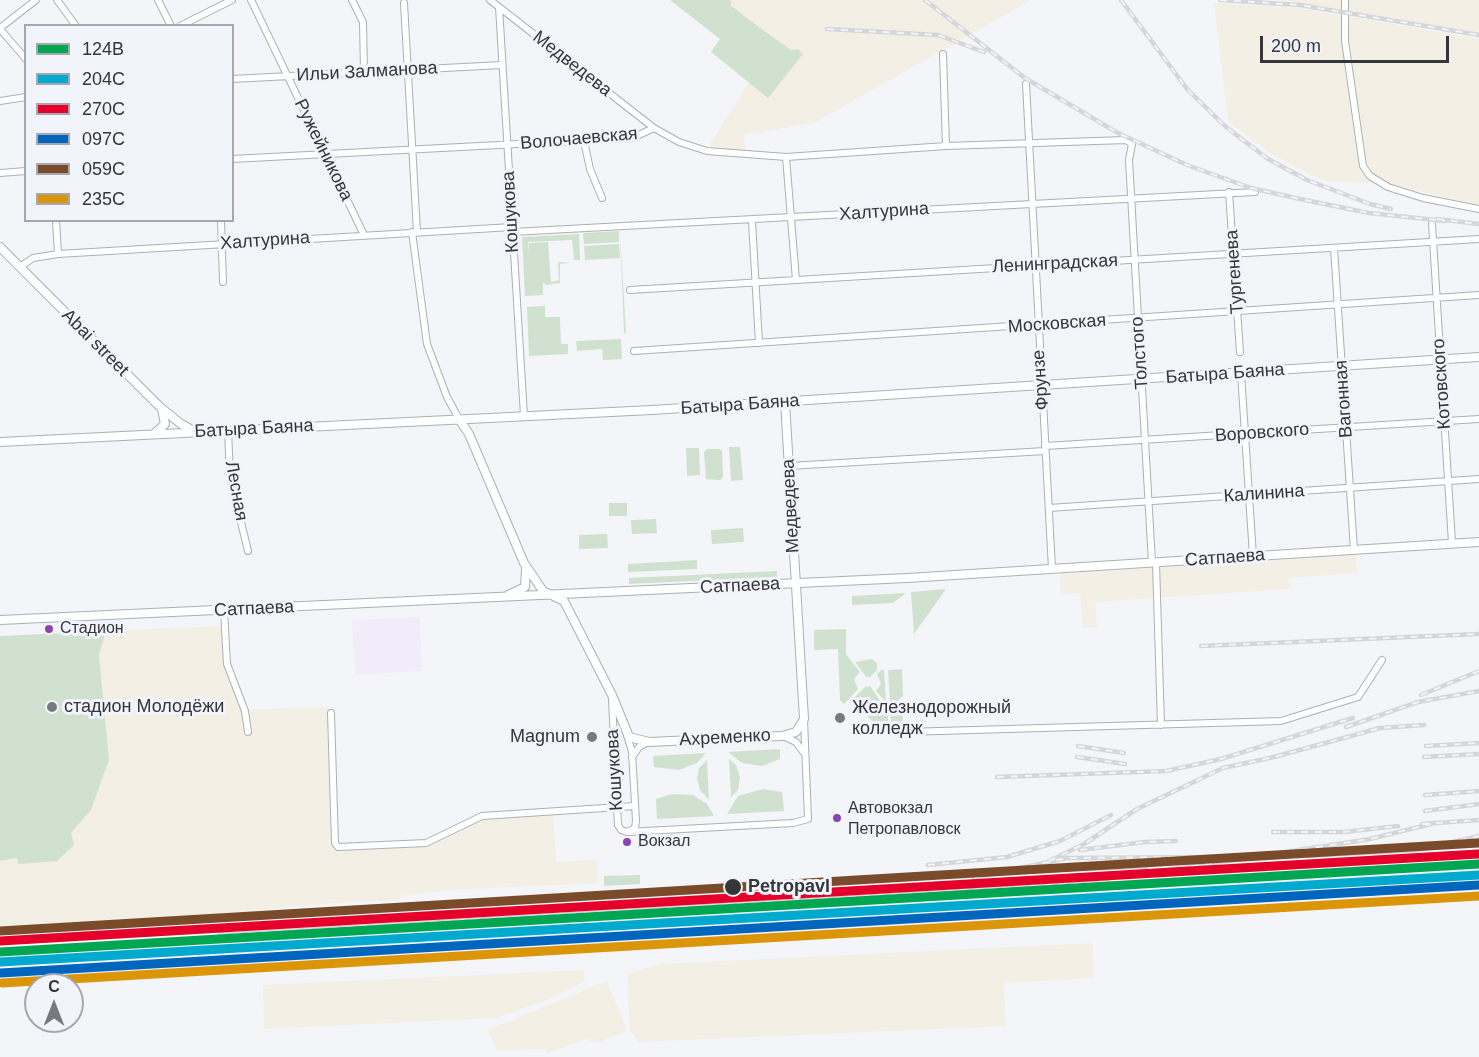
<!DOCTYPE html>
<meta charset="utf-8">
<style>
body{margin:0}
#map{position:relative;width:1479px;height:1057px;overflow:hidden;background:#f4f5f9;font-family:Helvetica,sans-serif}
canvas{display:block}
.legend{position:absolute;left:24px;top:24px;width:210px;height:198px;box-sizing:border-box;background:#f2f4fb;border:2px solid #a6a8ad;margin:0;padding:8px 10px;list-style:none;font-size:18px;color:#353639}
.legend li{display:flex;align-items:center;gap:12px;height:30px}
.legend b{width:30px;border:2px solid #a6a8ad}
.north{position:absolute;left:24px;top:973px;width:60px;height:60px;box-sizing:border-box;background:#f2f4fb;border:2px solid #a6a8ad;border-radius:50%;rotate:0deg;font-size:16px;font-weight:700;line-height:24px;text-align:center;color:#353639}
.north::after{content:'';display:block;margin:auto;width:21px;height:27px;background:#78797c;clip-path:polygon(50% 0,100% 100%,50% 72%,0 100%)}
.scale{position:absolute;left:1260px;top:36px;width:189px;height:27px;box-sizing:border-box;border:3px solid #353639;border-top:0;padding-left:8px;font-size:18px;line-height:21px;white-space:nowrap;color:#353639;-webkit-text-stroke:4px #f2f4fb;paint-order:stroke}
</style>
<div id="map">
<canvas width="1479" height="1057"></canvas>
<ul class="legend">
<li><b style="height:8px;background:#00a651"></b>124В</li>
<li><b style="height:8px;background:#00a9ce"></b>204С</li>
<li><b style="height:8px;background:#e4002b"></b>270С</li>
<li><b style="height:8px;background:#0065bd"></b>097С</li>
<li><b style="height:8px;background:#7a4b2a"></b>059С</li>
<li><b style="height:8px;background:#da9509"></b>235С</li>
</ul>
<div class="north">С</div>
<div class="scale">200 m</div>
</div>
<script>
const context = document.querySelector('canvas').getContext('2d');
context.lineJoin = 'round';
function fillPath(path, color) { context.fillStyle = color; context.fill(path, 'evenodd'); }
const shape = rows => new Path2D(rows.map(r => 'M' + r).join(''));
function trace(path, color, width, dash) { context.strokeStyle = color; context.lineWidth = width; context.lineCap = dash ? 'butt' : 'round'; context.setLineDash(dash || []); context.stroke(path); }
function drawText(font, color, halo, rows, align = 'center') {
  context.font = font + ' Helvetica,sans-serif'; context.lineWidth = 6; context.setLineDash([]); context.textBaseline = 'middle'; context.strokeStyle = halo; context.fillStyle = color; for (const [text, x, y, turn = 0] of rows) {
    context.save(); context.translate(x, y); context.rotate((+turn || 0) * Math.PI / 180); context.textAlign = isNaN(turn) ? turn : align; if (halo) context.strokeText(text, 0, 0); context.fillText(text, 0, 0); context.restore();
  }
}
const industrial = shape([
 [670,0,1031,0,814,123,744,135,745,152,709,146,749,82,711,52,720,39],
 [1281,0,1479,0,1479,33],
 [1214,3,1299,8,1343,16,1344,41,1359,158,1362,168,1376,183,1332,182,1310,175,1270,153,1228,121],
 [1347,16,1479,39,1479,205,1390,184,1372,173,1362,156,1347,41],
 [1356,555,1357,573,1289,578,1289,589,1095,602,1097,627,1083,628,1080,593,1061,594,1060,574],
 [222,626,224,665,241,710,328,707,333,851,426,847,484,819,553,814,556,862,598,860,598,883,448,890,400,896,400,900,335,903,0,933,0,861,17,858,18,864,32,862,71,833,91,810,109,760,99,655,106,631],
 [1093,943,1094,978,1004,983,1006,1026,639,1042,630,1030,627,974,661,964],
 [584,970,585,981,553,998,496,1018,264,1029,263,985],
 [607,981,627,1031,600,1042,594,1043,587,1039,547,1053,545,1049,497,1050,488,1030]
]);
const medical = shape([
 [420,617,422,671,355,675,352,620]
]);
const green = shape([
 [670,0,729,0,732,2,730,5,760,28,791,50,798,49,803,54,768,98,711,52,720,39],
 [619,231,619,242,584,244,583,233],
 [620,232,626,333,624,333],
 [579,234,580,260,574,260,572,240,528,242,529,251,529,243,548,242,551,282,559,280,558,262,571,263,560,264,560,283,546,285,543,282,543,295,525,296,522,237],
 [619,244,620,258,585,260,584,246],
 [545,306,545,317,560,317,561,344,568,344,568,354,529,356,527,307],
 [621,339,622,359,603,360,602,349,577,351,576,341],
 [729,447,740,447,743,480,731,481],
 [686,448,699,448,700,475,687,476],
 [707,449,719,449,722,451,723,477,720,480,706,479,704,452],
 [609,503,627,503,627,516,609,516],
 [656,519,657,533,632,534,631,520],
 [743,528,744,542,712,544,711,530],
 [607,534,608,548,579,549,579,535],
 [697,560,697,569,628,572,628,564],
 [777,571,777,577,629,584,629,578],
 [946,589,914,634,911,592],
 [906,593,893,603,852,605,852,596],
 [846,629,846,654,860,672,854,679,858,689,844,704,840,700,838,649,814,650,814,630],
 [106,631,99,655,109,760,91,810,71,833,74,845,57,861,18,864,17,858,0,861,0,636],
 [872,659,877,663,877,670,870,677,866,677,855,662],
 [902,669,903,696,898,701,890,702,888,670],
 [881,670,884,670,886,702,876,691,881,684,877,674],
 [870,686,881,702,849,703,865,687],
 [887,707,889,731,885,731,859,710],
 [890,707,899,707,902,710,904,730,892,730],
 [780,749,780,759,762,766,742,763,728,752],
 [706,753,697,763,679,770,654,767,653,756],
 [729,759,736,765,740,777,738,790,731,797],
 [707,760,709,800,700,790,697,778,699,768],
 [763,789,782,792,784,811,727,814,738,796],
 [672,794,693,795,707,804,714,816,657,819,656,799],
 [640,875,640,884,604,886,604,876]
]);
const street = shape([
 [57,0,76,26],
 [158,0,171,26],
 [251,0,364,235],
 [352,0,363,22,364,72],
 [490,0,654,128],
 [1345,0,1345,41,1363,166,1370,176,1388,187,1423,198,1479,209],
 [404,3,417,232],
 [499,7,524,416],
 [180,26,232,0],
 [0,28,36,0],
 [0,29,26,59],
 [943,54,946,146],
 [232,79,502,65],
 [1026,84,1052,569],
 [0,101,26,97],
 [584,141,590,169,602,198],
 [786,157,796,280],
 [232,159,632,138,654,128,679,142,707,151,786,157,946,146,1126,140,1132,144,1129,160,1152,563],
 [0,173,26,171],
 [1229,192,1240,352],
 [56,220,58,254],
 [221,220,223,282],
 [752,221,759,343],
 [1432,224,1452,543],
 [412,232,427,344,447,397,459,419],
 [512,232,1255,192],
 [1334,248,1354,550],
 [20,267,33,258,58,254,512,227],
 [630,290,1479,239],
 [634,351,1479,295],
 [1241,373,1253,556],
 [228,430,230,477,248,551],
 [1045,446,1479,419],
 [789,466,1045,451],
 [1049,508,1479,479],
 [1156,563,1161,725],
 [224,610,227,664,245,711,248,732],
 [612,699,618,825,621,830,627,832,635,828,636,821,632,752,627,735],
 [331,713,335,843,338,847,426,843,482,816,635,806],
 [905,732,1281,721,1358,697,1382,660],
 [783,736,796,742,804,753],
 [632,757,639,747,648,742],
 [627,832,793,823,808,819,804,719]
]);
const secondary = shape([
 [0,247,159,406,181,424,192,430],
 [459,419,469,434,524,563,543,591,564,601,612,695,629,737,649,742,782,736,796,732,804,719,785,402],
 [155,433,165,424,162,409],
 [0,442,652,410,1479,357],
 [508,595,525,587,526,569],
 [0,620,907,578,1479,542]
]);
const rail = shape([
 [925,0,1025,78,1118,133,1187,165,1251,188,1300,199,1369,213,1445,221],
 [1121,0,1187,89,1226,127,1268,159,1307,180,1370,204,1391,209],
 [1220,0,1300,5,1479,35],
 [827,29,938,35,984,52],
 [1437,219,1479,224],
 [1201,646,1479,634],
 [1421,695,1479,671],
 [1346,727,1418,702,1479,691],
 [1078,746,1124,753],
 [1426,746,1479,743],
 [1077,757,1125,764],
 [1424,757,1479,754],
 [997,777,1166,771,1221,759,1353,718],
 [1425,795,1479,791],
 [1425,811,1479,804],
 [1422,824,1479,820],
 [1273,832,1344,832,1398,826],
 [1080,850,1145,842,1176,841],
 [1307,856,1417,850,1479,836],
 [1049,861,1084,844,1137,809,1223,768,1274,757,1380,728,1424,725],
 [928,865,1007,857,1060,841,1111,815],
 [1039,870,1146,867],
 [1136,875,1370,839,1431,824],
 [974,878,1067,858,1205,857],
 [220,935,1108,882],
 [0,943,228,930]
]);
const rail1 = shape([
 [0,952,1479,864]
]);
const rail2 = shape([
 [1,962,1479,875]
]);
const rail3 = shape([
 [0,941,1478,854]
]);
const rail4 = shape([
 [1,973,1479,885]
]);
const rail5 = shape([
 [0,931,1478,843]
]);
const rail6 = shape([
 [2,983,1479,896]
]);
const markers = [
 [49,629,5,"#8e44ad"],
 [52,707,6,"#78797c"],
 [840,718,6,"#78797c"],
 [592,737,6,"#78797c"],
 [837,818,5,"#8e44ad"],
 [627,842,5,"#8e44ad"],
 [733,887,9,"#353639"]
];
const busNames = [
 ["Стадион",60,629],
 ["Автовокзал",848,809],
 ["Петропавловск",848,830],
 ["Вокзал",638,842]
];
const streetNames = [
 ["Медведева",572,64,38],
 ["Ильи Залманова",367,72,-3],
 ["Волочаевская",579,139,-5],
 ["Ружейникова",323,150,64],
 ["Кошукова",511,212,-93],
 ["Халтурина",884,212,-4],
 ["Халтурина",265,241,-4],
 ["Ленинградская",1055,264,-3],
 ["Тургенева",1235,272,-94],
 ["Московская",1057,324,-4],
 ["Abai street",95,343,45],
 ["Толстого",1140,353,-94],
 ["Батыра Баяна",1225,374,-4],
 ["Фрунзе",1041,380,-94],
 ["Котовского",1442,384,-94],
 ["Вагонная",1344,399,-94],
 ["Батыра Баяна",740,405,-4],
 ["Батыра Баяна",254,429,-3],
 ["Воровского",1262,433,-4],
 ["Лесная",236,491,80],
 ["Калинина",1264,494,-4],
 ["Медведева",791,506,-93],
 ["Сатпаева",1225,558,-4],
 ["Сатпаева",740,586,-3],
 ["Сатпаева",254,609,-3],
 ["Ахременко",725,738,-3],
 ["Кошукова",615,770,-93]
];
const poiNames = [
 ["стадион Молодёжи",64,707],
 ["Железнодорожный",852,708],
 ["колледж",852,729],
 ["Magnum",580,737,"right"]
];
const stopNames = [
 ["Petropavl",748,887]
];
fillPath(industrial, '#f3efe5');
fillPath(medical, '#f2ecfa');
fillPath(green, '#d0e2cf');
trace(street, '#aeafb2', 8);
trace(secondary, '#aeafb2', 10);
trace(street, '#fdfefe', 6);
trace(secondary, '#fdfefe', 8);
trace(rail, '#d5d6d7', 4.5);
trace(rail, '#f2f4fb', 2, [7]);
trace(rail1, '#00a651', 9);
trace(rail2, '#00a9ce', 9);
trace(rail3, '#e4002b', 9);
trace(rail4, '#0065bd', 9);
trace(rail5, '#7a4b2a', 9);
trace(rail6, '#da9509', 9);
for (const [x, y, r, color] of markers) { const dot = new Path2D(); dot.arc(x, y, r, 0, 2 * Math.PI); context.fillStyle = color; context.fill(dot); trace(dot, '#f2f4fb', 2); }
drawText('16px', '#353639', '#f2f4fb', busNames, 'left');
drawText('18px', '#353639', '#f2f4fb', streetNames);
drawText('18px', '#353639', '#f2f4fb', poiNames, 'left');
drawText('bold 18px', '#353639', '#f2f4fb', stopNames, 'left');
</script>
